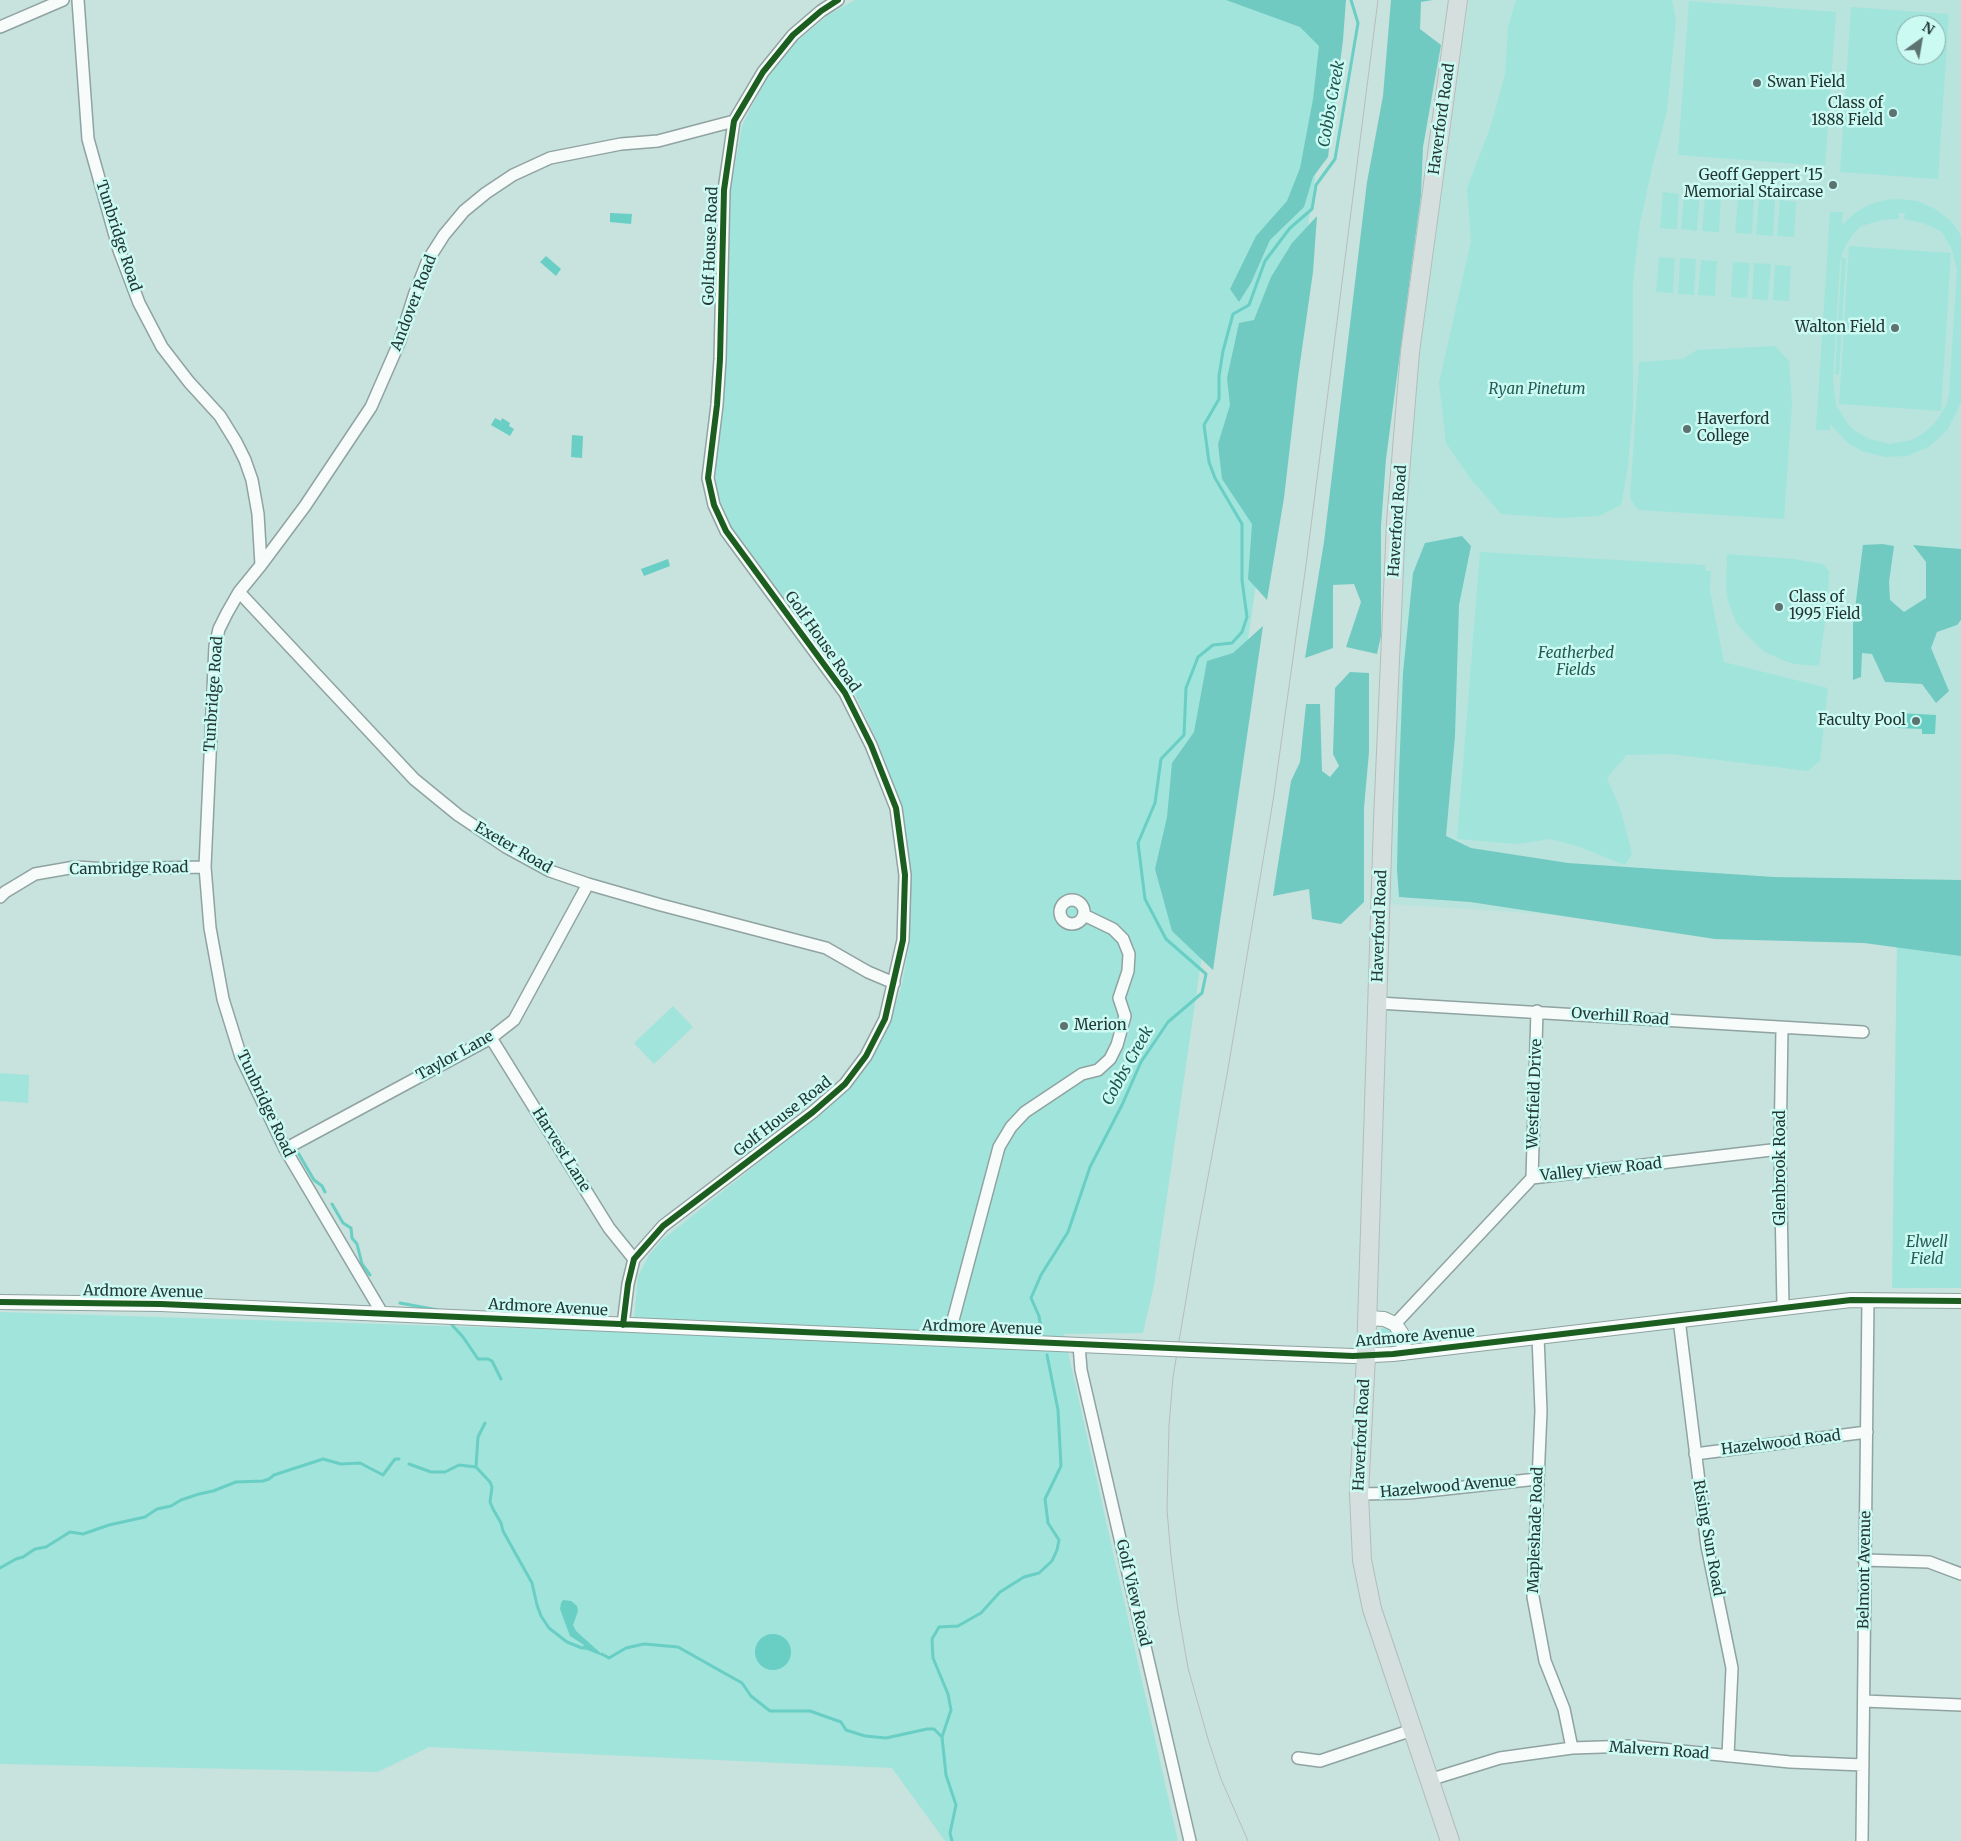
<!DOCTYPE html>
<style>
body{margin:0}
#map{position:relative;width:1961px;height:1841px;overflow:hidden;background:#c8e2de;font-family:Merriweather,serif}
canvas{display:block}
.north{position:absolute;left:1896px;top:15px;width:50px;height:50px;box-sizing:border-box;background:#cbfaf3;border:1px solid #88aca7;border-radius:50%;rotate:32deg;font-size:14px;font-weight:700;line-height:20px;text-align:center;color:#243734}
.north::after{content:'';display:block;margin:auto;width:18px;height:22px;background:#5d7370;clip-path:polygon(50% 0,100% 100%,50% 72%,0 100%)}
</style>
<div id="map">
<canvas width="1961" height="1841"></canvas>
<div class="north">N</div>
</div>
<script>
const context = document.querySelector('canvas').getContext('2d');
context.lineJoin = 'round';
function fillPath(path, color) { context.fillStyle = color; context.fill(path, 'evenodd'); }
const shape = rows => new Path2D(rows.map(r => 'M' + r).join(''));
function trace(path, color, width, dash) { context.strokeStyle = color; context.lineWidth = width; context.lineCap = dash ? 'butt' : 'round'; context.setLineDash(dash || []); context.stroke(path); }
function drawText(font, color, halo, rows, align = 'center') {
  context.font = font + ' Merriweather,serif'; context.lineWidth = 5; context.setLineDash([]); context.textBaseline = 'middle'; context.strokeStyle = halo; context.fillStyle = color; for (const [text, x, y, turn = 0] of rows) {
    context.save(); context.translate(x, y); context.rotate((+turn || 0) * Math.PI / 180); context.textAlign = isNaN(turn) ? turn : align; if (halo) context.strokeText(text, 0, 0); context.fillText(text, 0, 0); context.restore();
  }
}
const built = shape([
 [1469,0,1961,0,1961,941,1389,904,1406,506,1419,352],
 [1906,25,1936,25,1936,55,1906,55]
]);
const green = shape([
 [855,0,1341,0,1154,1285,1143,1333,1064,1334,1178,1841,945,1841,892,1768,429,1747,378,1772,0,1764,0,1312,633,1332,638,1276,649,1255,662,1240,817,1116,890,1022,902,984,910,940,908,874,901,809,879,745,854,692,732,528,721,502,715,482,729,272,731,186,742,126,768,74,797,41,828,15],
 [1516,0,1672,0,1676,21,1667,111,1653,164,1640,223,1633,282,1633,408,1628,467,1621,505,1599,516,1560,518,1501,514,1470,478,1446,443,1439,383,1471,241,1467,188,1490,128,1505,75,1508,27],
 [1689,1,1836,12,1825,166,1678,155],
 [1851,7,1949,14,1938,179,1840,172],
 [1906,25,1936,25,1936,55,1906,55],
 [1663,192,1679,194,1677,229,1660,228],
 [1684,194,1700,195,1697,231,1681,229],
 [1705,195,1721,197,1719,232,1702,231],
 [1738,198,1754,199,1752,234,1735,233],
 [1759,199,1775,200,1773,236,1756,235],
 [1899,199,1918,201,1935,209,1951,221,1961,235,1961,403,1948,429,1930,446,1908,456,1885,457,1862,451,1849,444,1830,424,1830,430,1816,430,1830,212,1843,212,1842,225,1855,213,1868,205,1885,200],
 [1899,213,1905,213,1904,219,1923,223,1942,232,1952,250,1957,270,1949,393,1947,404,1935,423,1925,432,1912,440,1890,444,1869,439,1854,430,1848,424,1836,405,1833,381,1840,264,1843,251,1852,235,1861,226,1882,220,1899,219],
 [1780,200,1796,202,1794,237,1777,236],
 [1849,246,1951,253,1941,411,1839,404],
 [1659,257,1675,258,1673,293,1656,292],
 [1842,257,1846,258,1839,375,1835,374],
 [1680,258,1696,259,1694,295,1678,294],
 [1701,260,1717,261,1715,296,1698,295],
 [1733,262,1750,263,1747,298,1731,297],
 [1754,263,1771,264,1768,300,1752,299],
 [1775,265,1791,266,1789,301,1773,300],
 [1775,346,1789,361,1792,403,1784,519,1638,510,1630,498,1639,362,1683,359,1697,350],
 [1480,552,1705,565,1706,571,1711,571,1710,591,1724,662,1828,688,1820,761,1808,771,1670,754,1627,755,1607,778,1621,811,1632,854,1625,865,1577,846,1550,839,1517,844,1457,839],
 [1727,554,1793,559,1823,564,1829,571,1828,601,1819,666,1794,664,1782,660,1763,651,1743,631,1736,622,1728,601,1726,587],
 [1897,937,1961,941,1961,1288,1892,1288],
 [673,1006,693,1027,654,1064,634,1043],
 [0,1073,29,1075,28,1103,0,1101],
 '1377 1336a8 8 0 1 1 16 0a8 8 0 1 1-16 0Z'
]);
const forest = shape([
 [1226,0,1346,0,1343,40,1328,157,1313,177,1304,207,1270,240,1251,283,1239,302,1230,289,1256,236,1287,201,1300,168,1313,99,1319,46,1300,27],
 [1391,0,1433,0,1421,2,1420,29,1441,45,1423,147,1421,195,1386,459,1381,526,1381,636,1377,654,1346,647,1361,602,1354,584,1333,585,1333,648,1305,658,1324,542,1367,182,1383,96],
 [1317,216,1313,272,1298,377,1284,498,1267,600,1248,579,1252,524,1222,479,1218,444,1230,405,1227,378,1239,323,1254,320,1271,277,1292,243],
 [1462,536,1471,546,1459,605,1455,736,1446,836,1471,848,1568,863,1774,877,1961,880,1961,956,1864,943,1715,939,1470,902,1399,897,1397,869,1399,774,1403,673,1413,573,1425,543],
 [1882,544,1894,546,1889,582,1890,600,1904,612,1926,598,1926,562,1913,545,1961,549,1961,620,1957,625,1937,632,1931,648,1949,691,1936,703,1922,684,1885,682,1872,654,1862,653,1861,677,1853,680,1853,625,1863,545],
 [1263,626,1231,846,1213,970,1172,931,1155,869,1167,817,1172,763,1194,732,1207,661,1233,653],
 [1350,672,1369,673,1369,752,1364,808,1364,902,1341,924,1312,919,1309,889,1273,896,1291,781,1300,762,1306,704,1320,704,1322,771,1330,777,1339,766,1333,754,1335,688]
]);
const water = shape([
 [610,213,632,214,631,224,610,222],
 [546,256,561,269,556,276,540,262],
 [495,418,501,421,502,418,510,423,509,426,514,429,510,436,491,425],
 [572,435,583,436,582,458,571,457],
 [668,559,670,566,644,576,641,569],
 [1898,713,1936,715,1935,734,1922,734,1922,729,1897,728],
 [563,1600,571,1601,577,1606,578,1611,573,1625,576,1631,605,1657,582,1648,584,1645,570,1636,560,1609,561,1603],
 '755 1652a18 18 0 1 1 36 0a18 18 0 1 1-36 0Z'
]);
const stream = shape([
 [297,1151,314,1180,322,1186,325,1192],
 [332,1204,343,1223,351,1228,352,1238,357,1244,362,1264,370,1275],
 [400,1303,438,1310],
 [452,1325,463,1337,478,1359,488,1359,492,1361,501,1379],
 [1042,1334,1039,1316,1031,1298,1041,1275,1068,1232,1090,1167,1122,1105,1141,1062,1168,1022,1202,993,1206,974,1166,939,1145,899,1138,843,1155,803,1161,759,1184,735,1186,688,1198,657,1213,645,1232,643,1242,632,1247,617,1242,580,1242,524,1215,478,1209,462,1204,425,1219,399,1219,376,1223,351,1233,314,1249,305,1265,261,1290,228,1312,209,1316,185,1335,159,1358,23,1351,0],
 [485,1423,478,1437,476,1467,490,1482,492,1487,490,1502,493,1509,501,1523,503,1531,532,1583,537,1605,541,1616,549,1628,567,1642,582,1648,590,1648],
 [409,1464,431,1472,445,1472,459,1465,476,1467],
 [0,1568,16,1559,23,1557,35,1549,46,1547,70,1532,83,1534,109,1525,145,1517,157,1509,171,1506,181,1500,199,1494,213,1491,236,1482,263,1481,269,1479,274,1475,323,1459,341,1464,360,1463,383,1475,395,1459,399,1459],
 [602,1654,609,1658,626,1648,644,1644,678,1647,742,1683,751,1696,770,1711,810,1711,841,1722,846,1730,865,1736,886,1738,927,1729,934,1729,942,1737],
 [952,1841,950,1833,956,1805,946,1775,942,1737,951,1710,948,1694,933,1658,932,1639,939,1627,958,1626,972,1618,981,1613,1000,1592,1024,1577,1039,1573,1052,1561,1057,1550,1059,1540,1048,1523,1045,1499,1061,1466,1058,1410,1047,1355]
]);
const minor = shape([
 [78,0,88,139,119,250,139,303,162,347,189,382,220,416,236,442,245,460,252,480,258,514,261,565,239,592,227,613,219,629,215,646,205,867,210,928,223,999,241,1057,285,1149,382,1313],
 [0,27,63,0],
 [261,565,305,506,371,407,399,343,415,293,428,260,444,235,464,211,486,193,513,175,550,158,621,144,658,141,734,121],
 [239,592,414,779,458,815,506,847,550,871,588,884,661,905,826,948,868,972,894,983],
 [0,897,5,892,35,874,75,867,109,869,205,867],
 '1060 912a12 12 0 1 1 24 0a12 12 0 1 1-24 0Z',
 [1378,1003,1863,1032],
 [1782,1028,1780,1149,1783,1307],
 [491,1038,609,1228,634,1259],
 [285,1149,491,1038,514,1020,588,884],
 [1532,1178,1537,1011],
 [1679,1319,1707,1546,1732,1668,1728,1756],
 [1395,1324,1532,1178,1780,1149],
 [623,1325,628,1284,634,1259,663,1226,813,1112,845,1084,866,1056,885,1019,903,940,905,875,896,808,871,745,845,693,726,531,714,505,708,478,717,405,720,359,724,190,734,121,763,72,793,35,821,11,838,0],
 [1538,1336,1541,1411,1533,1597,1545,1661,1564,1709,1572,1748],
 [948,1339,999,1147,1011,1127,1025,1112,1082,1074,1098,1070,1110,1059,1117,1045,1125,1016,1119,998,1128,971,1129,954,1123,939,1113,929,1084,915],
 [1079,1345,1081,1370,1190,1841],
 [1695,1454,1867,1432],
 [1359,1494,1409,1493,1537,1479],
 [1864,1560,1929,1562,1961,1574],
 [1864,1701,1961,1705],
 [1298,1758,1320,1761,1412,1730],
 [1429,1780,1500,1758,1572,1748,1632,1746,1790,1762,1863,1765],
 [1862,1841,1868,1299]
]);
const tertiary = shape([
 [0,1302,161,1304,1147,1348],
 [1368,1318,1384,1319,1395,1324,1403,1336,1404,1353],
 [1193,1350,1353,1356,1393,1354,1851,1300,1961,1301]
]);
const primary = shape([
 [1450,1841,1372,1609,1362,1560,1359,1494,1366,1356,1383,821,1396,522,1410,352,1458,0]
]);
const tram = shape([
 [1248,1841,1221,1779,1208,1739,1188,1668,1178,1610,1171,1556,1167,1510,1169,1426,1173,1377,1194,1252,1228,1069,1273,801,1306,565,1378,0]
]);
const tertiaryBridge = shape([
 [1147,1348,1193,1350]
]);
const cycleway = shape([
 [0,1302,161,1304,1353,1356,1393,1354,1851,1300,1961,1301],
 [623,1325,628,1284,634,1259,663,1226,813,1112,845,1084,866,1056,885,1019,903,940,905,875,896,808,871,745,845,693,726,531,714,505,708,478,717,405,720,359,724,190,734,121,763,72,793,35,821,11,838,0]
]);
const markers = [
 [1757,83,5,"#5d7370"],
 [1893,113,5,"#5d7370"],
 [1833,185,5,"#5d7370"],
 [1895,328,5,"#5d7370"],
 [1687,429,5,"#5d7370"],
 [1779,607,5,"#5d7370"],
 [1916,721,5,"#5d7370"],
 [1064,1026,5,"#5d7370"]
];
const poiNames = [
 ["Swan Field",1767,83],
 ["Class of",1883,104,"right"],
 ["1888 Field",1883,121,"right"],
 ["Geoff Geppert '15",1823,176,"right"],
 ["Memorial Staircase",1823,193,"right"],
 ["Walton Field",1885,328,"right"],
 ["Haverford",1697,420],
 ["College",1697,437],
 ["Class of",1789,598],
 ["1995 Field",1789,615],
 ["Faculty Pool",1906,721,"right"],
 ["Merion",1074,1026]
];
const streetNames = [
 ["Haverford Road",1442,119,-82],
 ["Tunbridge Road",118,236,72],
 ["Golf House Road",711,246,-88],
 ["Andover Road",414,303,-69],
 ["Haverford Road",1398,521,-86],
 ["Golf House Road",822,642,55],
 ["Tunbridge Road",214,694,-86],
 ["Exeter Road",513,848,30],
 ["Cambridge Road",129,869,-1],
 ["Haverford Road",1380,926,-88],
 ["Overhill Road",1620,1017,4],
 ["Taylor Lane",455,1056,-29],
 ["Westfield Drive",1535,1094,-88],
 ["Tunbridge Road",265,1104,65],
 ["Golf House Road",783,1117,-38],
 ["Harvest Lane",561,1150,58],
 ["Glenbrook Road",1781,1168,-90],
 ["Valley View Road",1601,1170,-6],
 ["Ardmore Avenue",143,1292,1],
 ["Ardmore Avenue",548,1308,3],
 ["Ardmore Avenue",982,1328,2],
 ["Ardmore Avenue",1415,1337,-5],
 ["Haverford Road",1362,1435,-87],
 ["Hazelwood Road",1781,1443,-7],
 ["Hazelwood Avenue",1448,1487,-5],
 ["Mapleshade Road",1536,1530,-88],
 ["Rising Sun Road",1708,1538,80],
 ["Belmont Avenue",1865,1570,-89],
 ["Golf View Road",1133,1593,77],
 ["Malvern Road",1659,1751,4]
];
const parkNames = [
 ["Ryan Pinetum",1537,390],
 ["Featherbed",1576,654],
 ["Fields",1576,671],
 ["Elwell",1927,1243],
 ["Field",1927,1260]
];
const waterNames = [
 ["Cobbs Creek",1332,104,-80],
 ["Cobbs Creek",1128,1066,-61]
];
fillPath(built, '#b9e4dd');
fillPath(green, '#a1e4db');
fillPath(forest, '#71cac1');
fillPath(water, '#69cec4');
trace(stream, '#69cec4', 3);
trace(minor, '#8fa3a0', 14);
trace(tertiary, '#8fa3a0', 16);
trace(primary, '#b0bebb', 20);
trace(minor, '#f7fbfa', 11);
trace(tertiary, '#f7fbfa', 14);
trace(primary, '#d5dfde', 18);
trace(tram, '#b7bdbd', 1);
trace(tertiaryBridge, '#8fa3a0', 16, []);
trace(tertiaryBridge, '#f7fbfa', 14);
trace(cycleway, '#1b5e20', 6);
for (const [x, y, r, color] of markers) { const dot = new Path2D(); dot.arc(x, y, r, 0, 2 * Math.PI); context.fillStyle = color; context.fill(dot); trace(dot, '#cbfaf3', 2); }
drawText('15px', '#243734', '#cbfaf3', poiNames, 'left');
drawText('15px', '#243734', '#cbfaf3', streetNames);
drawText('italic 15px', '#245a54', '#cbfaf3', parkNames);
drawText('italic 16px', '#1f5550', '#cbfaf3', waterNames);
</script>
